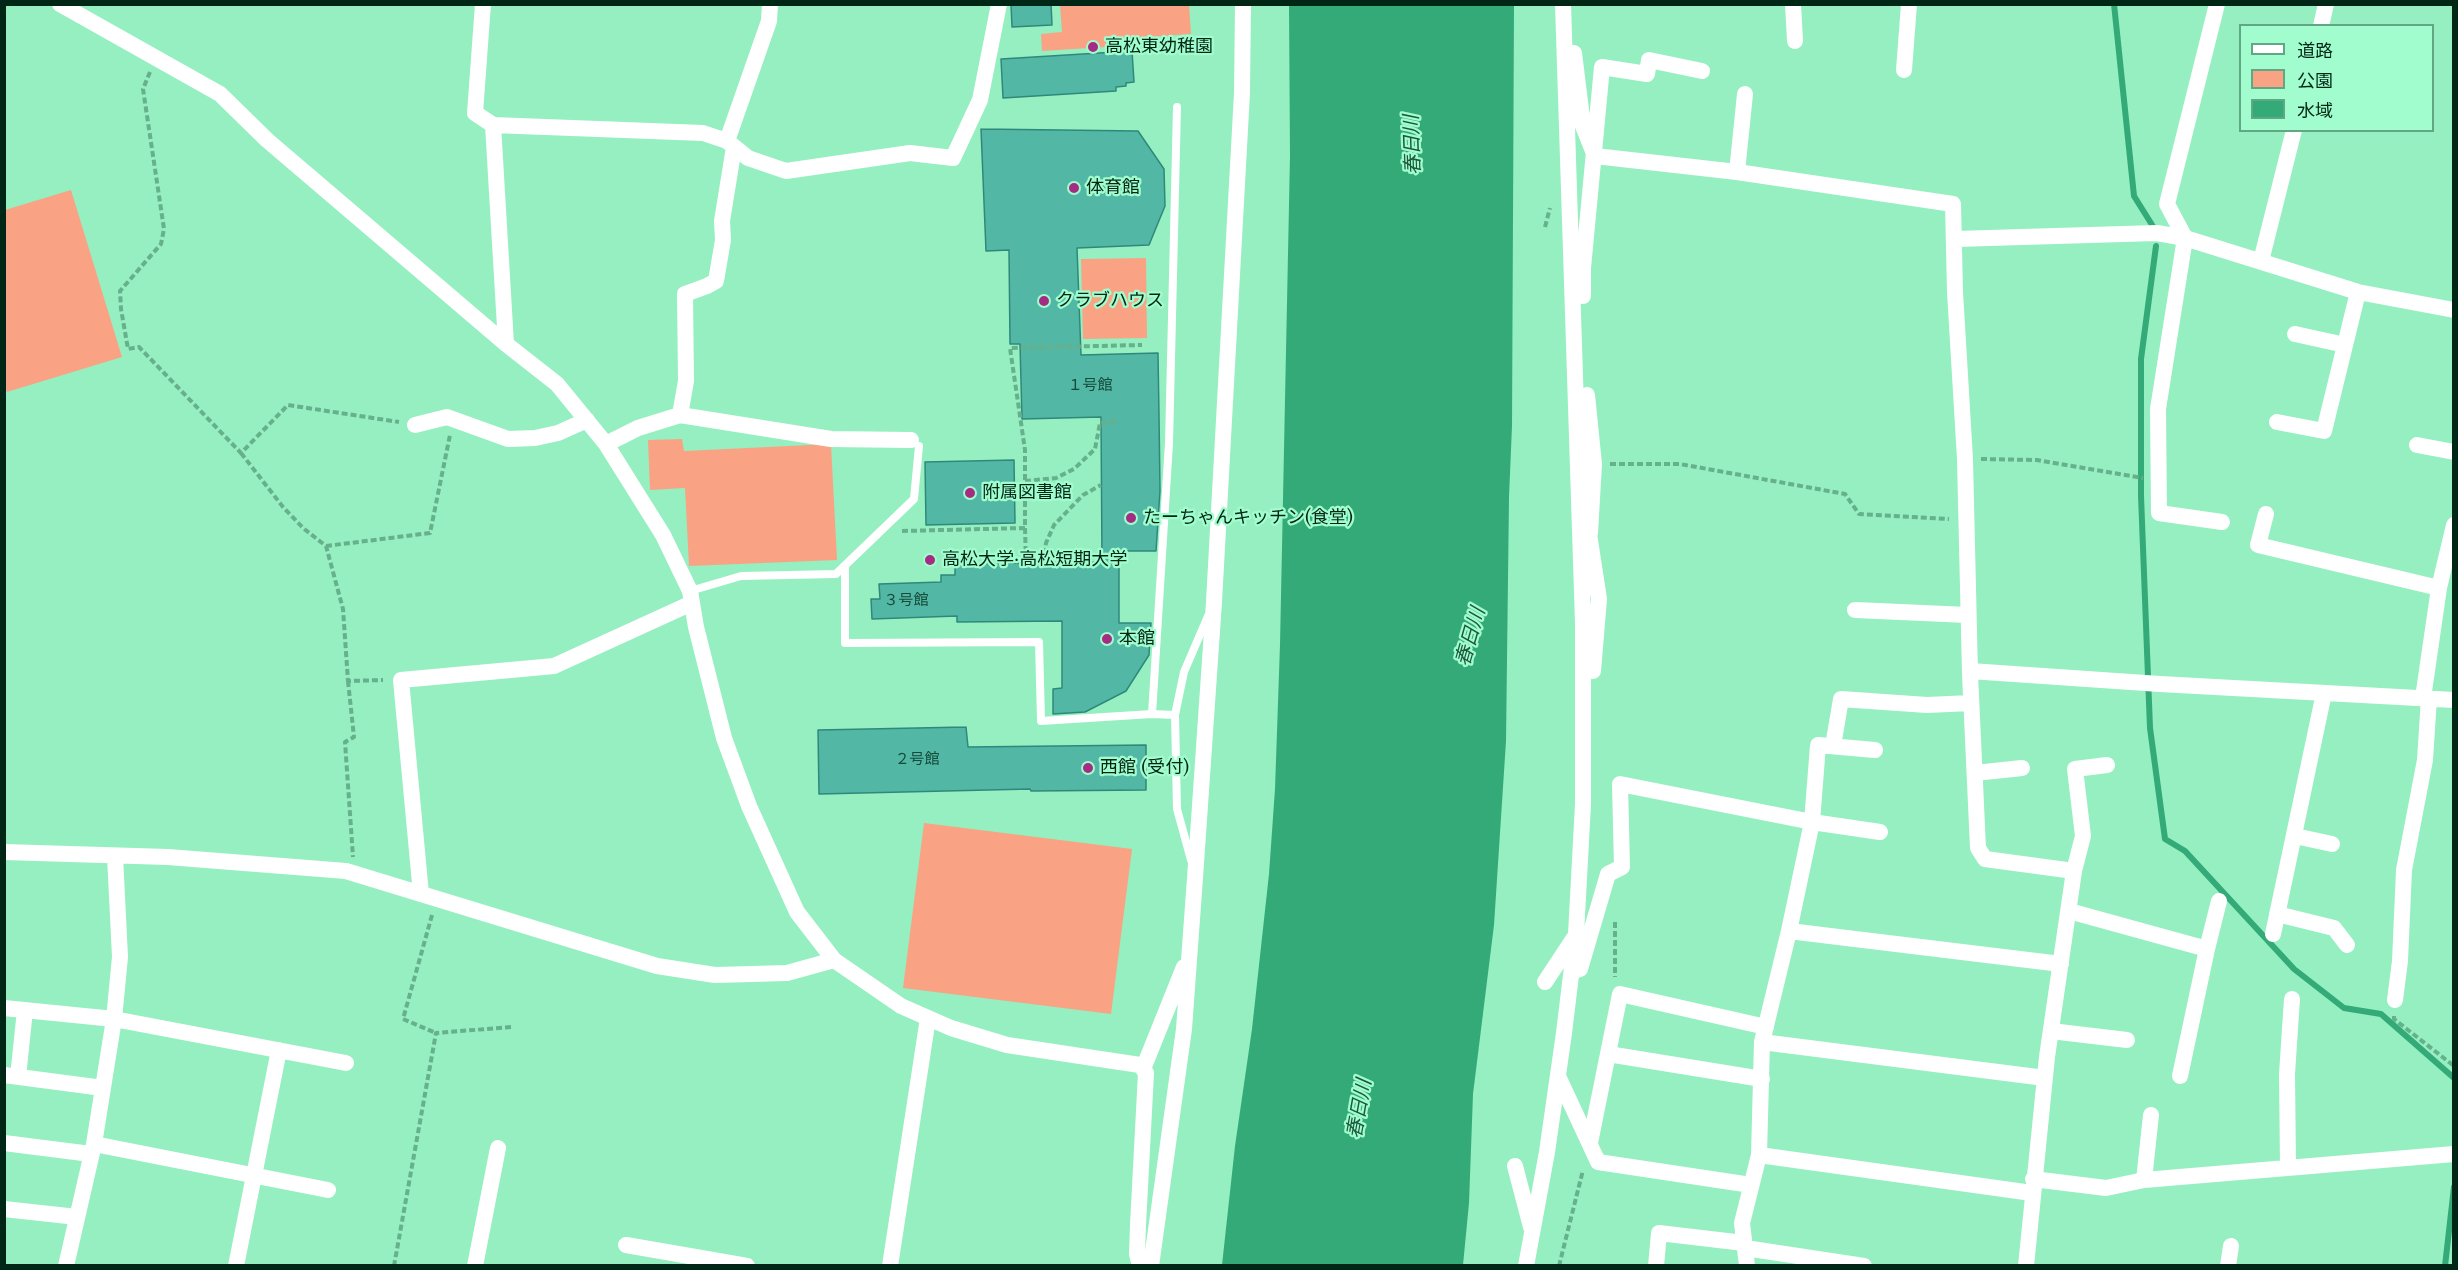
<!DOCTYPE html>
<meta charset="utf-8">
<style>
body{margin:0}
#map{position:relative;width:2458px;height:1270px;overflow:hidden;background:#95efc1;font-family:"Libre Baskerville","Noto Sans JP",serif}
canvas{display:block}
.frame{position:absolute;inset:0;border:6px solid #002716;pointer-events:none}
.legend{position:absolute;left:2239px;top:24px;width:195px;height:108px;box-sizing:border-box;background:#a2fdce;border:2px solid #61a784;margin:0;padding:8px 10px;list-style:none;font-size:18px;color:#002716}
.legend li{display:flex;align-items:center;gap:12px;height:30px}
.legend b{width:30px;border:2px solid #61a784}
</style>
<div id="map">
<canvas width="2458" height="1270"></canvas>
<div class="frame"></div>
<ul class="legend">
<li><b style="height:8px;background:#fff"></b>道路</li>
<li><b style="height:16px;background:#f9a384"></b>公園</li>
<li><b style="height:16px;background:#33aa78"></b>水域</li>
</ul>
</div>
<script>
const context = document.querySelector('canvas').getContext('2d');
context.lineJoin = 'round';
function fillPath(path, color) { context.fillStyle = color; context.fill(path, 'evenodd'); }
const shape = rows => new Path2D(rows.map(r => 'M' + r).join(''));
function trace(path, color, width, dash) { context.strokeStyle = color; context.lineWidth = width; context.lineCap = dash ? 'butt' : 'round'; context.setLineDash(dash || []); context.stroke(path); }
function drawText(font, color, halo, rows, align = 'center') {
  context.font = font + ' "Libre Baskerville","Noto Sans JP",serif'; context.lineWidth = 4.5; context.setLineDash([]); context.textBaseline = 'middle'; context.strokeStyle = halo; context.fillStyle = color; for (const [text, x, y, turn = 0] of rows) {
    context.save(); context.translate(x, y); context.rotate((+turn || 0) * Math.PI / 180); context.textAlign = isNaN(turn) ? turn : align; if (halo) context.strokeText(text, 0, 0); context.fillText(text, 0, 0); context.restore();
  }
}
const green = shape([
 [1060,5,1189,5,1191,34,1106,40,1106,47,1042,51,1041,34,1062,32],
 [71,190,122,357,7,392,4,383,5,210],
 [1146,258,1147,338,1083,339,1081,259],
 [682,439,684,451,831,444,837,560,689,566,685,488,650,490,648,440],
 [924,823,1132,849,1111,1014,903,988]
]);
const water = shape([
 [1289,5,1514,5,1512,426,1509,497,1506,741,1494,925,1473,1094,1469,1203,1463,1265,1222,1265,1235,1146,1252,1029,1269,874,1275,789,1280,645,1290,156]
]);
const stream = shape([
 [2114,4,2134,196,2154,228],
 [2156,246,2141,359,2141,496,2150,728,2165,839,2185,851,2294,969,2344,1008,2381,1014,2454,1078],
 [2445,1266,2454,1187]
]);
const building = shape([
 [1011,4,1051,4,1052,25,1012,27,1011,4],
 [1132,51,1134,82,1126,83,1126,86,1116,87,1116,91,1003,98,1001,59,1132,51],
 [981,129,1138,131,1164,169,1165,206,1149,245,1077,248,1081,355,1158,353,1159,415,1160,491,1156,551,1119,551,1119,623,1151,623,1149,655,1126,691,1085,712,1053,714,1053,689,1062,688,1062,621,957,622,957,616,872,619,871,599,880,599,879,584,941,582,941,575,955,575,955,564,1102,562,1101,417,1022,419,1020,344,1010,344,1009,250,986,251,981,129],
 [1014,460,1015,523,926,525,925,462,1014,460],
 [966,727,968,747,1146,745,1146,790,1031,791,1030,789,819,794,818,730,966,727]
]);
const path = shape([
 [150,72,143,89,164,229,161,244,120,291,121,309,128,349,139,347,241,453,288,405,399,422],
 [1545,227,1550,208],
 [241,453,283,507,303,528,326,546,343,609,348,681,383,680],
 [1981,459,2037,460,2143,478],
 [1610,464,1680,464,1845,494,1859,514,1949,519],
 [1025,481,1056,478,1074,469,1095,449,1100,423,1119,421],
 [1025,528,1026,563],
 [902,531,1025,528,1025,450,1010,348,1142,345],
 [326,546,430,533,450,435],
 [1043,563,1046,543,1054,525,1083,495,1101,485],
 [348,681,354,737,345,742,353,857],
 [432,915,403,1019,436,1033],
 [1615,922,1615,977],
 [2394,1016,2394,1019,2454,1066],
 [394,1266,436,1033,511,1027],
 [1559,1266,1583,1170]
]);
const service = shape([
 [845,566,845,643,1039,642,1041,721,1152,714,1175,715],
 [690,591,741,576,836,574,914,499,919,446],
 [1152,714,1169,443,1177,107],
 [1191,860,1177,809,1175,715,1184,672,1208,616]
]);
const minor = shape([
 [60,4,220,94,267,140,506,344,557,384,606,444,663,535,690,591,696,627,724,738,749,806,797,912,834,960,901,1006,951,1028,1007,1045,1140,1065,1146,1073,1138,1225,1137,1254,1140,1266],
 [483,4,475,113,493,125],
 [1793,4,1795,41],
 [2217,4,2167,204,2185,238,2158,409,2159,513,2222,522],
 [2321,26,2326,4],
 [1574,53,1583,126,1595,156,1737,172,1953,204,1955,292,1965,459,1970,674,1978,848,1985,859,2074,871],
 [1904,70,1909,4],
 [727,141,769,21,770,4],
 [1737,172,1745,94],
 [1955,239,2157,233,2185,238,2358,292,2454,310],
 [2261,261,2294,130],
 [1583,296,1583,268,1602,67,1647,74,1649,60,1702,71],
 [2295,334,2345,345],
 [506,344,493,125,703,133,727,141,748,158,786,171,910,153,953,158,980,100,999,4],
 [1587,395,1594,464,1590,533],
 [680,415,686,381,685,294,707,286,716,281,723,240,722,221,734,147],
 [2277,422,2324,431,2358,292],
 [415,425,447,417,508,439,535,438,558,433,587,420],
 [606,444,638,428,680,415,831,439,911,440],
 [2417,445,2454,452],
 [2266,514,2258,545,2439,588],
 [1589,534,1599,599,1593,671],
 [1855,610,1968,615],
 [1970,671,2160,684,2454,700],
 [2423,698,2439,588,2454,525],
 [1833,746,1841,699,1927,705,1971,703],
 [1975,773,2022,768],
 [2295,836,2332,844],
 [4,852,168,857,346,871,657,966,715,975,787,973,834,960],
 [421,894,401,680,554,666,692,603],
 [2069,911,2207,949,2180,1076],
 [2277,914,2334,928,2347,945],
 [1789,931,1812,822,1818,745,1875,750],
 [2273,934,2324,693],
 [2207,949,2219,901],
 [1577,970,1580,969,1608,874,1622,867,1620,784,1812,822,1880,832],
 [1545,982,1574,938],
 [2395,1000,2400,961,2404,870,2425,760,2429,698],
 [4,1008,114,1019,346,1063],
 [2051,1031,2127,1040],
 [1762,1042,1789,931,2061,964],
 [1608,1054,1762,1079],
 [1143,1069,1184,967],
 [4,1075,103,1088],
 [1558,1076,1598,1162,1751,1185],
 [18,1077,25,1010],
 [4,1143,91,1154],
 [1590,1143,1620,994,1766,1027],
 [94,1144,328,1190],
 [1759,1155,2032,1193],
 [1515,1166,1531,1227],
 [2288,1166,2287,1074,2292,999],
 [2033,1179,2106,1188,2144,1180,2454,1154],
 [2144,1180,2151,1115],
 [4,1209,77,1217],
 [626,1245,707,1259,706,1266],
 [1745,1248,1864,1266],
 [707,1259,747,1266],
 [66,1266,94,1144,114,1019,120,957,115,856],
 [236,1266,279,1050],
 [475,1266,498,1148],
 [890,1266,928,1018],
 [1151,1266,1184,1029,1195,878,1214,602,1242,93,1243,4],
 [1526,1266,1547,1152,1564,1033,1576,934,1583,804,1583,623,1563,4],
 [1656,1266,1659,1233,1744,1243],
 [1747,1266,1742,1223,1759,1155,1762,1042,2045,1078],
 [2026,1266,2047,1057,2074,871,2083,836,2075,769,2107,765],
 [2228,1266,2231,1246]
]);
const markers = [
 [1093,47,6,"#a42c83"],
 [1074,188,6,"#a42c83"],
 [1044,301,6,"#a42c83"],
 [970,493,6,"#a42c83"],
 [1131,518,6,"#a42c83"],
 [930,560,6,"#a42c83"],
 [1107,639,6,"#a42c83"],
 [1088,768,6,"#a42c83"]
];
const numberNames = [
 ["１号館",1090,386],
 ["３号館",906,601],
 ["２号館",917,760]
];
const poiNames = [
 ["高松東幼稚園",1105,47],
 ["体育館",1086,188],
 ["クラブハウス",1056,301],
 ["附属図書館",982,493],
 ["たーちゃんキッチン(食堂)",1143,518],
 ["高松大学·高松短期大学",942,560],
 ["本館",1119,639],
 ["西館 (受付)",1100,768]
];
const waterNames = [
 ["春日川",1413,145,-92],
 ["春日川",1471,637,-74],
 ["春日川",1360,1109,-80]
];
fillPath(green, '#f9a384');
fillPath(water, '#33aa78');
trace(stream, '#33aa78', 6);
fillPath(building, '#53b7a6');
trace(building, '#2f897b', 1.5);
trace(path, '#66b08b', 4, [6, 3]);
trace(service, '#fff', 8);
trace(minor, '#fff', 16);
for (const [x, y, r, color] of markers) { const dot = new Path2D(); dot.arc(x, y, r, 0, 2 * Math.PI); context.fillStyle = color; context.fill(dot); trace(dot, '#a2fdce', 2); }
drawText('15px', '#154b3a', null, numberNames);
drawText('18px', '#002716', '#a2fdce', poiNames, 'left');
drawText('italic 20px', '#1d593f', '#a2fdce', waterNames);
</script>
